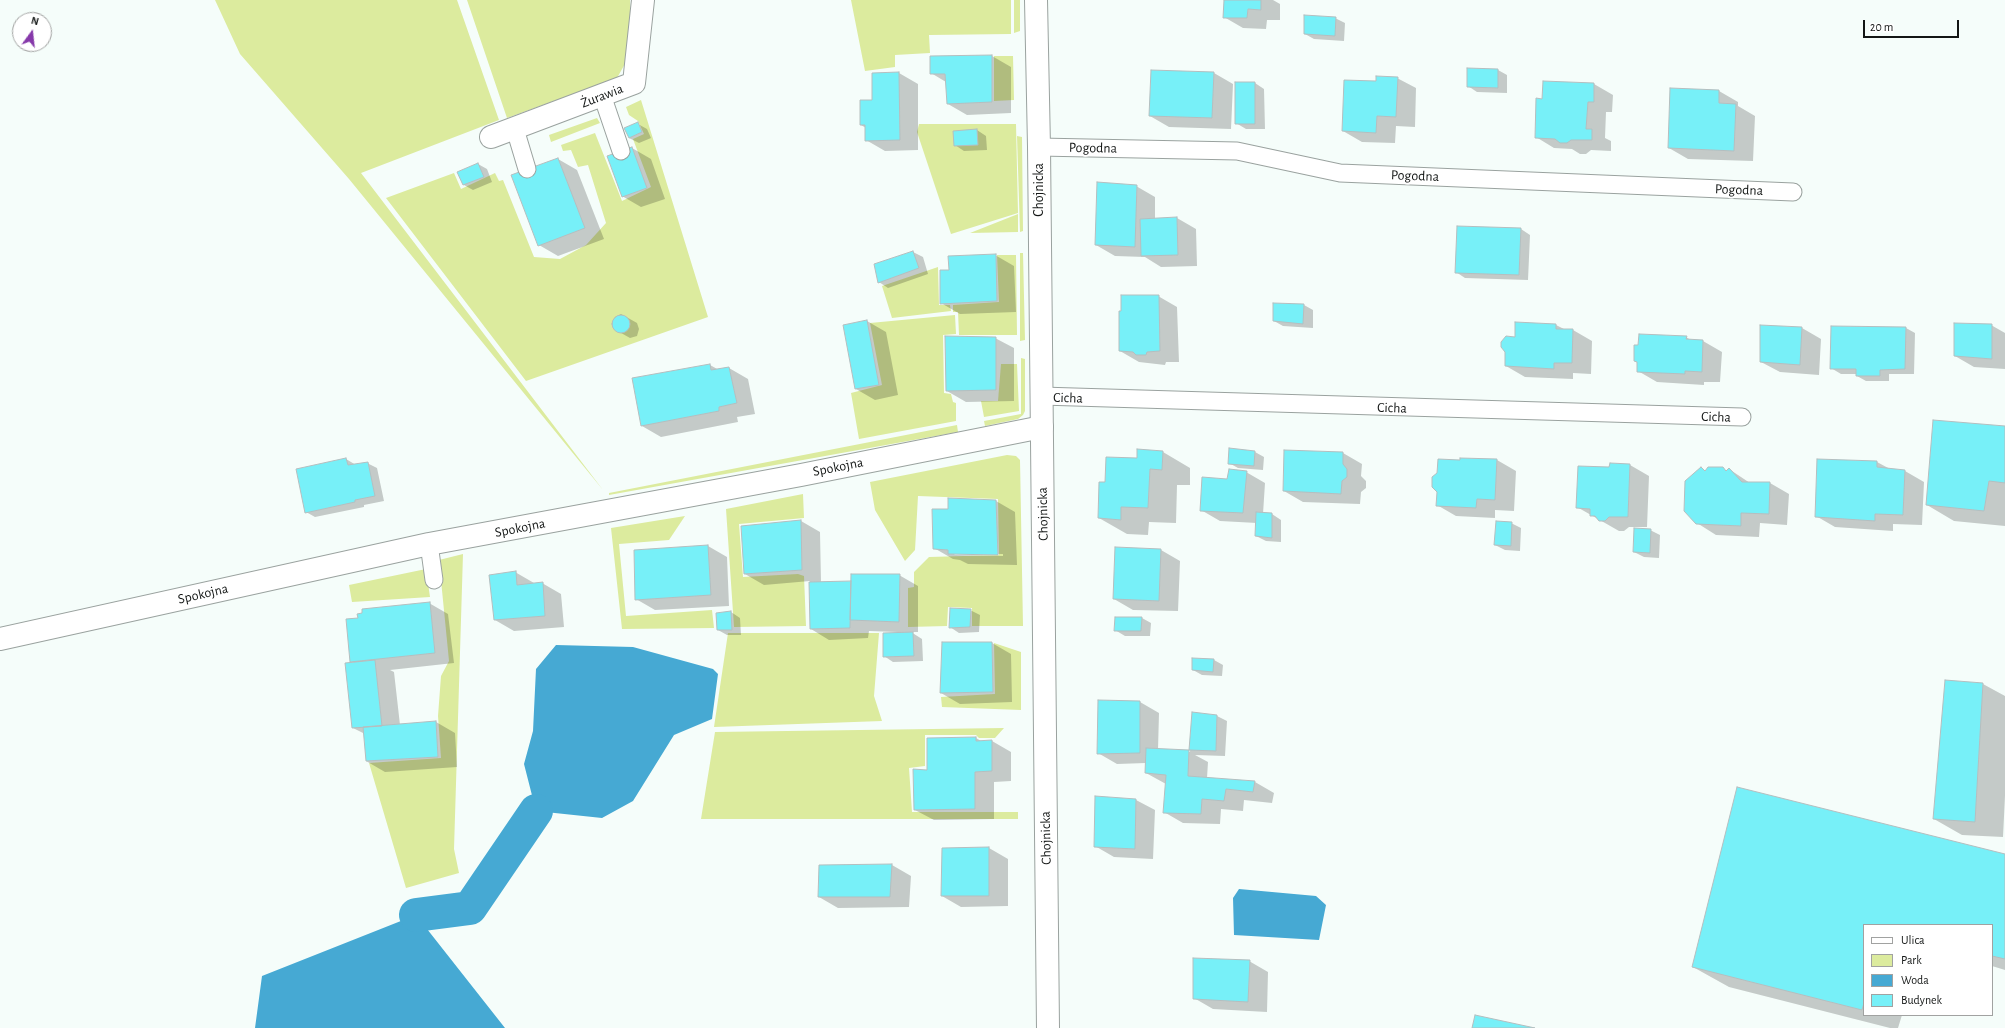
<!DOCTYPE html>
<meta charset="utf-8">
<style>
body{margin:0}
#map{position:relative;width:2005px;height:1028px;overflow:hidden;background:#f5fdfa;font-family:"Alegreya Sans",sans-serif}
canvas{display:block}
.legend{position:absolute;left:1863px;top:924px;width:130px;height:92px;box-sizing:border-box;background:#fff;border:1px solid #a1a2a1;margin:0;padding:5px 7px;list-style:none;font-size:12px;color:#131615}
.legend li{display:flex;align-items:center;gap:8px;height:20px}
.legend b{width:20px;border:1px solid #a1a2a1}
.north{position:absolute;left:12px;top:12px;width:40px;height:40px;box-sizing:border-box;background:#fff;border:1px solid #a1a2a1;border-radius:50%;rotate:15deg;font-size:11px;font-weight:700;line-height:16px;text-align:center;color:#131615}
.north::after{content:'';display:block;margin:auto;width:14px;height:18px;background:#8639aa;clip-path:polygon(50% 0,100% 100%,50% 72%,0 100%)}
.scale{position:absolute;left:1863px;top:20px;width:96px;height:18px;box-sizing:border-box;border:2px solid #131615;border-top:0;padding-left:5px;font-size:12px;line-height:14px;white-space:nowrap;color:#131615;-webkit-text-stroke:3px #fff;paint-order:stroke}
</style>
<div id="map">
<canvas width="2005" height="1028"></canvas>
<ul class="legend">
<li><b style="height:5px;background:#fff"></b>Ulica</li>
<li><b style="height:11px;background:#dceb9e"></b>Park</li>
<li><b style="height:11px;background:#46a9d3"></b>Woda</li>
<li><b style="height:11px;background:#77f0f8"></b>Budynek</li>
</ul>
<div class="north">N</div>
<div class="scale">20 m</div>
</div>
<script>
const context = document.querySelector('canvas').getContext('2d');
context.lineJoin = 'round';
function fillPath(path, color) { context.fillStyle = color; context.fill(path, 'evenodd'); }
const shape = rows => new Path2D(rows.map(r => 'M' + r).join(''));
function trace(path, color, width, dash) { context.strokeStyle = color; context.lineWidth = width; context.lineCap = dash ? 'butt' : 'round'; context.setLineDash(dash || []); context.stroke(path); }
function drawText(font, color, halo, rows, align = 'center') {
  context.font = font + ' "Alegreya Sans",sans-serif'; context.lineWidth = 4; context.setLineDash([]); context.textBaseline = 'middle'; context.strokeStyle = halo; context.fillStyle = color; for (const [text, x, y, turn = 0] of rows) {
    context.save(); context.translate(x, y); context.rotate((+turn || 0) * Math.PI / 180); context.textAlign = isNaN(turn) ? turn : align; if (halo) context.strokeText(text, 0, 0); context.fillText(text, 0, 0); context.restore();
  }
}
const green = shape([
 [215,0,457,0,499,120,361,173,603,490,349,179,240,54],
 [467,0,630,0,631,35,626,62,617,78,507,118],
 [851,0,1011,0,1011,34,929,35,930,53,895,55,895,67,865,71],
 [1014,0,1020,0,1020,31,1014,33],
 [994,56,1013,56,1014,100,994,101],
 [641,100,708,317,526,381,386,198,454,173,461,189,495,173,499,181,503,180,534,257,560,259,586,245,606,223,588,165,578,167,571,150,563,151,561,145,595,133,622,201,651,187,633,139,644,134,638,121,629,115,626,107],
 [597,118,600,123,551,142,549,135],
 [919,124,1016,124,1018,213,951,234,917,132],
 [1017,136,1022,137,1023,231,1020,232],
 [1018,214,1018,232,970,233],
 [1020,253,1023,253,1025,340,1020,341],
 [997,255,1016,255,1017,335,959,335,958,312,953,312,953,305,999,302],
 [938,267,939,305,950,305,951,311,892,318,882,286],
 [955,315,956,334,943,335,944,393,951,394,953,402,956,403,956,421,859,439,851,393,882,385,870,323],
 [1021,358,1025,359,1025,411,1023,415,1018,419,985,426,984,421,1021,414],
 [1001,364,1017,364,1019,411,984,417,981,401,998,401],
 [957,425,958,432,609,495,609,493],
 [1007,455,1016,456,1020,460,1023,626,972,626,972,608,948,607,947,626,908,627,908,588,914,587,914,572,929,557,999,555,998,499,918,496,915,550,905,561,875,510,870,482],
 [803,494,804,518,739,524,743,577,798,574,804,576,806,626,734,627,726,509],
 [685,516,669,540,619,544,626,616,712,610,714,628,622,629,611,528],
 [463,554,454,849,459,873,406,888,369,763,441,758,438,716,441,676,449,661,439,560],
 [426,569,430,597,352,602,349,585],
 [728,633,879,633,874,696,882,721,714,727],
 [994,643,1021,652,1021,710,942,707,941,697,995,694],
 [1004,728,995,738,979,738,976,735,925,735,925,766,909,768,912,812,1018,812,1018,819,701,819,715,732]
]);
const water = shape([
 [556,645,633,647,713,669,718,674,712,719,674,735,633,801,602,818,536,811,524,764,533,731,536,669],
 [1239,889,1316,896,1326,905,1319,940,1234,935,1233,898],
 [416,915,505,1028,255,1028,262,976]
]);
const shadow = shape([
 [1225,0,1273,0,1280,4,1280,20,1267,20,1266,29,1243,28,1224,17],
 [1335,18,1345,23,1344,41,1314,39,1305,34],
 [992,56,1011,67,1011,113,967,115,948,104,946,82,931,73],
 [1498,70,1507,75,1507,93,1477,92,1468,86],
 [899,73,918,84,918,150,885,151,866,140,866,128,861,125,873,101],
 [1214,73,1233,84,1231,129,1169,127,1150,116],
 [1397,78,1416,88,1415,127,1396,126,1395,143,1362,142,1343,131,1377,82],
 [1544,82,1594,84,1613,95,1612,112,1606,112,1605,138,1611,141,1611,151,1591,150,1586,154,1580,154,1572,149,1554,148,1536,137,1543,100],
 [1236,83,1255,83,1264,89,1265,129,1246,129,1236,123],
 [1671,89,1719,91,1738,102,1738,106,1755,116,1753,161,1688,159,1669,148],
 [638,124,647,129,651,138,639,143,629,138],
 [977,130,986,136,987,150,964,151,955,145],
 [632,148,651,159,665,199,641,207,622,196],
 [558,159,577,170,604,239,558,256,539,245],
 [478,164,487,169,492,182,473,190,464,185],
 [1136,186,1155,197,1155,219,1177,218,1196,229,1197,266,1161,267,1145,257,1115,256,1096,245],
 [1521,229,1530,235,1528,280,1465,278,1456,272],
 [913,252,923,257,928,274,888,288,879,282],
 [995,255,1014,266,1016,312,960,314,941,303],
 [1158,296,1177,307,1179,362,1166,362,1165,365,1139,362,1120,351],
 [1304,305,1313,310,1313,328,1283,326,1274,321],
 [621,314,637,323,639,329,637,336,630,338,614,329,612,323,615,317],
 [867,321,886,332,898,395,875,400,856,389],
 [1556,325,1566,330,1573,330,1592,341,1591,374,1573,373,1573,379,1525,377,1506,366,1507,351,1516,338],
 [1991,325,2005,333,2005,369,1974,367,1955,356],
 [1802,328,1821,339,1819,375,1780,372,1761,362],
 [1906,328,1915,333,1914,374,1889,374,1889,381,1866,381,1857,376,1857,374,1841,374,1831,368],
 [1686,337,1692,341,1703,341,1722,352,1720,382,1704,382,1704,385,1657,382,1638,371],
 [995,338,1014,348,1014,401,966,402,947,391],
 [710,365,719,370,729,368,748,379,755,414,737,417,738,422,661,437,642,426],
 [2005,427,2005,526,1954,521,1927,505],
 [1163,452,1190,468,1190,485,1177,485,1176,523,1149,522,1148,535,1127,534,1099,518,1106,483,1138,459],
 [1255,452,1264,457,1263,470,1238,468,1229,463],
 [1343,453,1362,464,1361,476,1366,481,1366,488,1361,492,1360,504,1303,502,1284,491],
 [346,459,356,465,367,463,377,468,384,501,364,505,364,507,315,517,306,512],
 [1461,459,1497,460,1516,471,1514,511,1495,510,1495,518,1456,516,1437,505],
 [1818,460,1877,462,1890,469,1905,471,1924,482,1922,525,1893,524,1893,531,1835,527,1816,516],
 [1630,465,1649,476,1647,527,1629,527,1624,531,1619,531,1577,507,1610,468],
 [1701,468,1706,471,1722,468,1727,471,1729,469,1750,483,1770,483,1789,494,1787,525,1760,523,1759,537,1716,535,1697,523],
 [1246,472,1265,483,1263,514,1272,514,1281,520,1281,542,1266,541,1256,536,1257,523,1220,521,1201,510,1228,480],
 [949,499,996,501,1015,512,1017,565,968,564,960,560,953,559,934,548,949,510],
 [953,553,1003,554,1003,556,955,555],
 [801,521,820,532,821,583,852,582,899,575,918,586,918,632,911,632,922,639,923,661,893,662,884,656,897,632,869,631,868,638,829,640,811,629,810,581,764,585,745,574],
 [1511,523,1521,528,1520,551,1505,550,1495,545],
 [1650,530,1660,535,1659,558,1644,557,1634,552],
 [708,546,727,557,729,606,655,610,636,599],
 [1161,550,1180,561,1178,611,1133,610,1114,599],
 [515,572,534,583,542,583,561,594,564,627,514,631,495,620],
 [429,603,448,614,454,663,390,670,394,672,400,725,436,722,455,733,457,767,385,772,366,761,365,734,353,728,355,663,351,661,359,619],
 [970,610,980,615,979,632,959,633,950,627],
 [731,612,740,618,741,635,727,635,718,630],
 [1142,618,1151,623,1150,636,1125,636,1115,630],
 [992,643,1011,654,1012,702,960,704,941,693],
 [1214,660,1223,665,1222,676,1202,675,1193,670],
 [1983,684,2005,696,2005,796,2003,837,1962,835,1934,819],
 [1099,701,1140,702,1159,713,1158,750,1190,752,1193,714,1217,716,1227,721,1225,756,1195,755,1208,762,1207,778,1255,782,1274,793,1272,803,1244,800,1243,811,1221,809,1220,824,1183,823,1164,812,1166,784,1146,773,1146,763,1117,764,1098,753],
 [976,738,981,741,992,741,1011,752,1011,781,994,782,994,819,934,820,915,810,928,771],
 [1136,800,1155,810,1153,859,1114,857,1095,846],
 [989,848,1008,859,1008,906,961,907,942,896],
 [2005,855,2005,970,1992,966,1992,925,1864,925,1864,1015,1902,1015,1898,1028,1890,1028,1729,987,1693,967],
 [892,865,911,876,909,907,838,908,819,897],
 [1249,961,1268,972,1267,1012,1213,1009,1194,998]
]);
const canal = shape([
 [416,915,470,908,536,811]
]);
const building = shape([
 [1224,0,1261,0,1261,10,1248,9,1247,18,1223,18,1224,0],
 [1304,15,1336,17,1335,36,1304,34,1304,15],
 [992,55,992,102,947,104,945,74,930,74,930,56,992,55],
 [1467,68,1498,69,1498,88,1467,87,1467,68],
 [1151,70,1214,72,1212,118,1149,116,1151,70],
 [899,72,900,140,865,141,865,125,860,125,860,100,872,100,872,73,899,72],
 [1376,76,1398,77,1396,117,1377,116,1376,133,1342,131,1344,80,1376,81,1376,76],
 [1543,81,1594,83,1594,102,1588,102,1586,129,1592,129,1592,140,1571,140,1567,143,1560,143,1555,139,1535,138,1536,98,1542,99,1543,81],
 [1235,82,1255,82,1255,124,1235,124,1235,82],
 [1670,88,1719,90,1719,103,1736,104,1734,151,1668,148,1670,88],
 [638,122,642,132,629,138,624,128,638,122],
 [977,129,978,145,954,146,953,131,977,129],
 [632,147,647,188,622,197,607,156,632,147],
 [558,158,585,228,538,246,511,175,558,158],
 [478,163,484,177,463,185,457,172,478,163],
 [1097,182,1137,185,1135,247,1095,245,1097,182],
 [1177,217,1178,255,1141,256,1140,219,1177,217],
 [1457,226,1521,228,1519,275,1455,273,1457,226],
 [913,251,919,268,878,283,874,264,913,251],
 [996,254,997,301,940,304,940,270,949,270,948,256,996,254],
 [1121,295,1159,295,1160,351,1147,352,1146,355,1136,355,1133,352,1119,351,1119,311,1121,311,1121,295],
 [1273,303,1304,304,1303,324,1273,321,1273,303],
 '612 324a9 9 0 1 1 18 0a9 9 0 1 1-18 0Z',
 [867,320,879,385,855,389,843,325,867,320],
 [1515,322,1556,324,1556,329,1573,329,1572,363,1554,363,1554,369,1505,366,1505,352,1501,347,1501,342,1506,336,1515,337,1515,322],
 [1954,323,1992,324,1992,359,1954,356,1954,323],
 [1760,325,1802,327,1800,365,1760,362,1760,325],
 [1831,326,1906,327,1905,369,1880,370,1880,376,1856,376,1856,369,1830,369,1831,326],
 [1639,334,1687,336,1686,339,1703,340,1702,372,1685,371,1685,374,1637,372,1637,362,1634,361,1634,345,1638,345,1639,334],
 [945,336,996,337,996,390,946,391,945,336],
 [710,364,711,370,729,367,737,403,719,407,719,411,641,426,632,378,710,364],
 [1933,420,2005,426,2005,483,1989,481,1984,511,1926,505,1933,420],
 [1229,448,1255,451,1254,466,1228,464,1229,448],
 [1137,449,1163,451,1162,470,1150,469,1148,508,1121,507,1121,520,1098,518,1099,482,1105,482,1106,457,1137,458,1137,449],
 [1284,450,1343,452,1343,464,1347,469,1347,477,1342,481,1341,494,1283,491,1284,450],
 [346,458,348,465,368,462,375,496,355,500,355,502,305,513,296,469,346,458],
 [1460,458,1497,459,1495,500,1477,499,1476,508,1436,506,1437,492,1432,487,1432,477,1437,473,1438,459,1460,460,1460,458],
 [1817,459,1877,461,1877,467,1905,470,1903,515,1875,514,1875,521,1815,517,1817,459],
 [1610,463,1630,464,1628,517,1609,517,1605,521,1599,521,1595,516,1590,516,1590,509,1576,508,1578,466,1609,467,1610,463],
 [1701,467,1705,471,1708,467,1723,467,1726,471,1729,468,1742,482,1770,482,1769,514,1741,513,1741,526,1696,524,1684,511,1685,481,1701,467],
 [1229,469,1247,471,1243,513,1200,511,1202,477,1227,479,1229,469],
 [948,498,996,500,998,555,948,554,948,550,933,549,932,509,948,509,948,498],
 [1256,512,1272,513,1272,538,1255,536,1256,512],
 [801,520,802,570,744,574,741,526,801,520],
 [1496,521,1512,522,1511,546,1494,545,1496,521],
 [1634,528,1651,529,1650,553,1633,552,1634,528],
 [708,545,711,595,635,600,634,550,708,545],
 [1115,547,1161,549,1159,601,1113,599,1115,547],
 [516,571,517,585,543,582,545,616,494,620,489,575,516,571],
 [851,574,900,574,899,622,850,620,851,574],
 [851,581,850,628,810,629,809,582,851,581],
 [430,602,435,653,350,662,346,619,358,618,357,614,362,613,362,609,430,602],
 [950,608,971,609,970,627,949,628,950,608],
 [731,611,732,630,717,630,716,613,731,611],
 [1115,617,1142,617,1141,631,1114,631,1115,617],
 [913,632,914,656,883,657,883,633,913,632],
 [942,642,992,642,993,692,940,693,942,642],
 [1192,658,1214,659,1213,672,1192,670,1192,658],
 [375,660,382,726,352,728,345,663,375,660],
 [1945,680,1983,683,1975,822,1933,819,1945,680],
 [1098,700,1140,701,1140,753,1097,754,1098,700],
 [1192,712,1217,715,1216,751,1189,750,1192,712],
 [436,721,438,757,366,761,363,727,436,721],
 [976,737,976,741,992,740,992,771,975,772,975,809,914,810,913,769,927,770,927,738,976,737],
 [1146,748,1189,750,1188,776,1255,781,1253,792,1226,789,1224,801,1202,799,1201,814,1163,813,1166,775,1145,773,1146,748],
 [1737,787,2005,854,2005,959,1992,956,1992,925,1864,925,1864,1003,1862,1010,1692,967,1737,787],
 [1095,796,1136,799,1135,849,1094,847,1095,796],
 [989,847,989,896,941,896,942,848,989,847],
 [892,864,890,897,818,897,819,865,892,864],
 [1193,958,1250,960,1248,1002,1193,999,1193,958],
 [1475,1015,1535,1028,1472,1028,1475,1015]
]);
const lane = shape([
 [602,95,621,151],
 [515,129,527,169],
 [1039,147,1237,151,1340,173,1793,192],
 [1041,396,1742,417],
 [429,544,434,580]
]);
const street = shape([
 [491,137,634,83,643,0],
 [0,639,429,544,801,475,1042,427]
]);
const secondary = shape([
 [1036,0,1039,147,1048,1028]
]);
const streetNames = [
 ["Żurawia",602,96,-21],
 ["Pogodna",1093,148,1],
 ["Pogodna",1415,176,2],
 ["Chojnicka",1039,190,-90],
 ["Pogodna",1739,190,2],
 ["Cicha",1068,398,2],
 ["Cicha",1392,408,2],
 ["Cicha",1716,417,2],
 ["Spokojna",838,467,-11],
 ["Chojnicka",1043,514,-91],
 ["Spokojna",520,528,-11],
 ["Spokojna",203,594,-13],
 ["Chojnicka",1046,838,-91]
];
fillPath(green, '#dceb9e');
fillPath(water, '#46a9d3');
fillPath(shadow, '#0003');
trace(canal, '#46a9d3', 34);
fillPath(building, '#77f0f8');
trace(building, '#b5bebf', 1);
trace(lane, '#9aa29f', 19);
trace(street, '#9aa29f', 24);
trace(secondary, '#9aa29f', 24);
trace(lane, '#fff', 17);
trace(street, '#fff', 22);
trace(secondary, '#fff', 22);
drawText('14px', '#131615', '#fff', streetNames);
</script>
